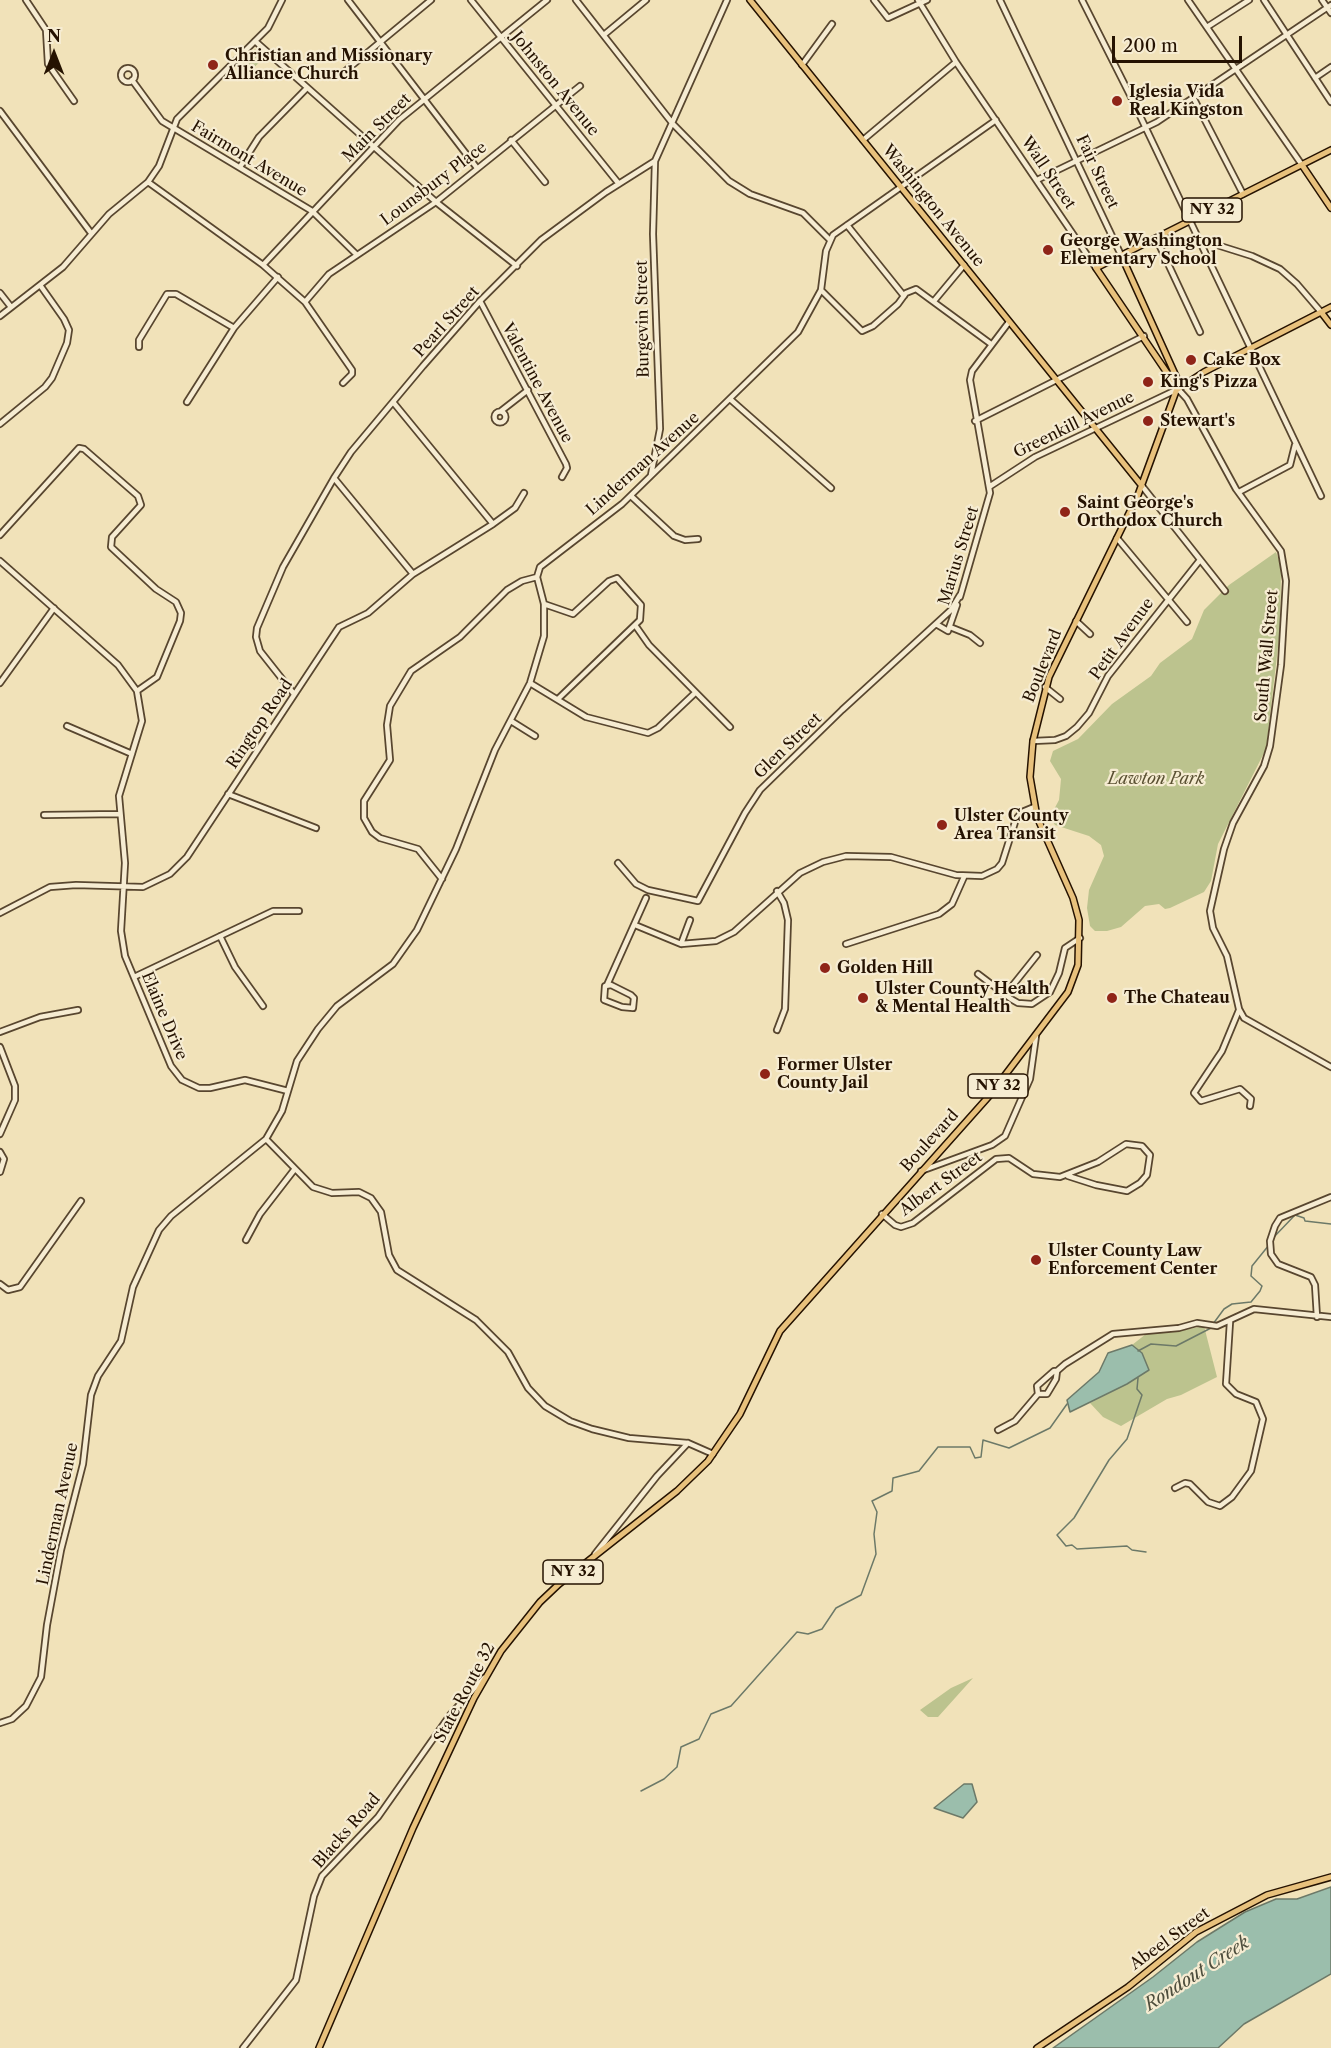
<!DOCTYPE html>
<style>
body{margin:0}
#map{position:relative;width:1331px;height:2048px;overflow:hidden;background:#f1e2b9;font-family:"Libre Caslon Text",serif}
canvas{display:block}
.north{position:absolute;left:24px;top:24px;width:60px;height:60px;-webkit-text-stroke:4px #f6ecd2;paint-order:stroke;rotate:0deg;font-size:16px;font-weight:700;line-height:24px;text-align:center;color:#251201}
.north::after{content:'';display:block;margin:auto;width:21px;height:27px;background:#251201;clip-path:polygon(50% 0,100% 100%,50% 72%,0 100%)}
.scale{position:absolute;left:1112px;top:36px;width:130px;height:27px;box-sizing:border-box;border:3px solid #251201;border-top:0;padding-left:8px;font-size:18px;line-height:21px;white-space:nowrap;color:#251201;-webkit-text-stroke:4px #f6ecd2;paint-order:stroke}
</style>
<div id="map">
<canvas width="1331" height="2048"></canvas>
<div class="north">N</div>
<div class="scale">200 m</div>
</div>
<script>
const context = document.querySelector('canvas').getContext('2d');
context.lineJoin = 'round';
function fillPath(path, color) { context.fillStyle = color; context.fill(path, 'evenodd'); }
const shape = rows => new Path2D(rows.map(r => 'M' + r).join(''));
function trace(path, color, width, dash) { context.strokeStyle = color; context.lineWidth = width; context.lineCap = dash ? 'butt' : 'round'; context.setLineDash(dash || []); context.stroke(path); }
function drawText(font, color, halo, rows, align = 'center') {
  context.font = font + ' "Libre Caslon Text",serif'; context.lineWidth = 4.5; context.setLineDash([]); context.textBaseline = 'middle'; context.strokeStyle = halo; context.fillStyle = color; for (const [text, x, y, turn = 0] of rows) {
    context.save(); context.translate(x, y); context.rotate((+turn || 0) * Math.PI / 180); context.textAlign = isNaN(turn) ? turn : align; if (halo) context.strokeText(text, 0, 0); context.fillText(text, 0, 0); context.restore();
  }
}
const green = shape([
 [255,49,264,58,246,75,237,66],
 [1276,552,1281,566,1280,630,1266,749,1218,844,1211,881,1204,892,1170,908,1165,909,1159,904,1145,906,1121,927,1107,931,1095,931,1090,926,1087,908,1089,890,1104,856,1101,845,1089,836,1055,825,1050,817,1059,800,1060,790,1061,779,1050,761,1053,751,1078,739,1112,704,1151,676,1160,663,1192,639,1204,610,1229,585],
 [1204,1326,1217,1377,1181,1395,1167,1399,1121,1426,1103,1417,1090,1403,1125,1385,1142,1353,1132,1345,1146,1334,1175,1332],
 [973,1678,938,1717,928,1717,920,1710,951,1688]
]);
const water = shape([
 [1132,1345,1142,1353,1149,1370,1127,1384,1070,1412,1067,1400,1099,1372,1108,1353,1132,1345],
 [964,1784,972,1784,977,1802,963,1818,934,1808,964,1784],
 [1331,1887,1331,1974,1244,2024,1218,2048,1053,2048,1153,1977,1197,1942,1245,1912,1276,1899,1297,1899,1331,1887]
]);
const stream = shape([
 [1273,1238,1295,1215,1304,1218,1305,1221,1331,1224],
 [1213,1324,1224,1309,1232,1304,1251,1302,1260,1291,1262,1286,1251,1276,1252,1266,1269,1245],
 [1138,1351,1151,1344,1176,1346,1211,1328],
 [1138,1378,1137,1389,1142,1395,1127,1439,1109,1460,1074,1518,1057,1535,1066,1546,1072,1545,1077,1549,1127,1546,1132,1550,1146,1552],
 [641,1791,664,1779,677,1767,681,1747,699,1739,711,1714,731,1706,797,1632,808,1634,822,1629,836,1608,861,1595,876,1554,874,1534,877,1512,872,1501,892,1491,893,1478,919,1471,938,1447,970,1447,975,1458,981,1457,983,1440,1009,1448,1050,1428,1067,1404]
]);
const minor = shape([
 [26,0,46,30,48,64,74,101],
 [348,0,477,168],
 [471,0,619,184],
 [576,0,673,124,729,181,750,194,803,213,830,240],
 [874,0,888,18,927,0],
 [918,0,956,62,1096,268],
 [1000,0,1121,255],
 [1082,0,1132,99,1321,496],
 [1188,0,1302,165],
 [1264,0,1331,102],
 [1322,0,1331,13],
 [1207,27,1249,0],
 [605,34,646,0],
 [255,41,436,202,517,266],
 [802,65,832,24],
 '121 75a7 7 0 1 1 14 0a7 7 0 1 1-14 0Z',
 [344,72,431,0],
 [1315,78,1331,67],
 [132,80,162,121,312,211,357,255],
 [1193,97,1243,194],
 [0,111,91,233],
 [511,140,545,182],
 [863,140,956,62],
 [240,167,259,137,307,88],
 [1037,180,1157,122,1331,5],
 [148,182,263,265,305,302,352,370,352,374,343,383],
 [847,225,904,296],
 [1156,238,1200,332],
 [1198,239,1252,256,1280,269,1297,284,1321,312],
 [263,265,399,120,547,0],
 [821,290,862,331,873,326,898,304,906,293,916,289,991,344],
 [0,293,11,307],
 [480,301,566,464,567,468,562,477],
 [934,301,964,265],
 [305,302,329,274,436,202,580,86],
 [0,316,63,267,109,214,148,182,159,166,177,119,268,28,282,0],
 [139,347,139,340,167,294,176,294,234,328],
 [730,399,831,488],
 [187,402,234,328,278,277],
 [393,402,493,524],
 [501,411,528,390],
 '494.5 417a5.5 5.5 0 1 1 11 0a5.5 5.5 0 1 1-11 0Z',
 [975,421,1144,336],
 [0,424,45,387,52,378,67,343,69,330,64,319,40,285],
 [651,475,660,429,653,234,655,161],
 [334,478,413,574],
 [1142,486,1225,591],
 [989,487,1035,457,1178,389,1187,399,1236,489,1281,551,1286,581,1281,665,1270,746,1264,766,1233,823,1224,849,1210,911,1213,928,1227,956,1239,1009,1244,1018,1331,1067],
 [1239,492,1290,465,1295,445],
 [631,496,674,536,685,540,698,539],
 [0,535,79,448,84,449,138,496,141,505,112,537,111,547,156,589,176,602,181,613,180,621,157,677,137,691],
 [1117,538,1187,622],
 [0,561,118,665,137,691,142,721,119,796,125,863,121,931,125,956,171,1066,182,1080,199,1088,210,1088,245,1080,288,1091],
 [960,597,990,493,970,380,972,371,1009,322],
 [544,604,573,614,609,581,617,578,641,605,640,620,558,699],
 [1076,621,1090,634],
 [936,624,948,631,957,605],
 [635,625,649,645,730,727],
 [950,627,970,635,980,643],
 [0,683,54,608],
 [530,683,586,717,648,733,658,728,695,693],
 [1045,687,1060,699],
 [294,694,260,651,256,637,257,628,283,567,334,478,351,452,423,366,480,301,541,240,606,192,655,161,727,0],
 [511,721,535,736],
 [67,726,132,754],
 [1033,741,1055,740,1066,736,1077,727,1089,713,1108,676,1200,560],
 [228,794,316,828],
 [44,815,120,814],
 [618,863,636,884,648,890,698,901,745,813,760,790,842,710,951,610,960,595],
 [442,879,418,849,380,838,372,832,364,818,364,801,390,760,387,725,390,706,411,671,460,637,507,590,522,581,537,577],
 [777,891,784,903,788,920,785,1009,777,1030],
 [0,913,50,887,76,885,143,887,170,874,187,857,339,627,368,613,413,574,493,524,515,508,524,493],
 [635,925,681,944,716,941,734,932,800,873,823,862,846,856,891,857,956,875,982,876,997,869,1002,863,1016,819,1022,812,1034,807],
 [220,936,235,967,263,1006],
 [681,944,690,920],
 [846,944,939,914,952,904,964,877],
 [978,974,1011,999,1018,1003,1032,1004,1050,992,1059,973,1065,948,1080,938],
 [134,977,273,911,299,911],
 [607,985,646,898],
 [611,985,631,995,634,998,633,1008,622,1007,604,1000,605,986,611,985],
 [1005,995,1037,955],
 [1239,1010,1222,1051,1194,1093,1201,1101,1240,1089,1251,1099,1250,1106],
 [0,1032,40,1017,78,1010],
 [0,1047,15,1086,15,1100,0,1134],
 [266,1139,313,1187,332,1193,359,1192,371,1198,381,1212,389,1255,397,1270,476,1320,508,1352,528,1388,545,1406,570,1421,592,1429,629,1438,688,1443,713,1454],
 [0,1152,4,1159,0,1172],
 [921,1171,992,1145,1005,1136,1030,1079,1036,1036],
 [882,1214,895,1225,901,1227,913,1223,996,1159,1009,1158,1033,1174,1060,1177,1098,1162,1126,1144,1142,1146,1150,1155,1147,1175,1140,1183,1127,1191,1096,1185,1068,1176],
 [246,1240,260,1214,294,1170],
 [0,1284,8,1290,20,1287,81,1201],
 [1317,1317,1315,1285,1311,1277,1278,1264,1271,1254,1270,1241,1275,1226,1280,1218,1331,1197],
 [1038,1394,1047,1394,1056,1379,1057,1371,1065,1364,1113,1334,1179,1328,1197,1323,1217,1326,1254,1309,1331,1317],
 [1038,1394,1037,1386,1054,1371,1057,1371],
 [998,1430,1015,1421,1038,1394],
 [1175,1488,1185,1483,1190,1484,1208,1502,1220,1506,1232,1497,1251,1471,1263,1419,1256,1402,1236,1394,1226,1384,1230,1322],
 [595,1554,657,1476,688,1443],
 [0,1723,12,1719,26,1706,41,1677,47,1625,61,1550,83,1464,91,1395,98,1376,121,1341,133,1287,159,1230,171,1216,266,1139,282,1111,297,1061,318,1029,337,1006,393,964,417,930,456,849,495,750,530,683,544,636,544,604,537,577,540,567,622,504,798,332,821,290,826,251,833,235,996,120],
 [243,2048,296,1980,314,1896,322,1876,378,1817,450,1715,484,1678]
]);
const major = shape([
 [750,0,1142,486],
 [1302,165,1331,208],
 [1321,312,1331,325],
 [1178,389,1096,268,1331,150],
 [1178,389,1204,372,1331,307],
 [319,2048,413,1828,474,1698,501,1651,540,1602,559,1584,677,1491,708,1461,740,1414,780,1331,990,1095,1068,992,1078,965,1079,920,1073,898,1037,817,1030,777,1033,741,1049,677,1138,495,1179,383,1121,255],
 [1037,2048,1128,1987,1196,1932,1267,1895,1331,1877]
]);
const markers = [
 [213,65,6,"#8f2418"],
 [1117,101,6,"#8f2418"],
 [1048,250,6,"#8f2418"],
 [1191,360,6,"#8f2418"],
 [1148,382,6,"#8f2418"],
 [1148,421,6,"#8f2418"],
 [1065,512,6,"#8f2418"],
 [942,825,6,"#8f2418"],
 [825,968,6,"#8f2418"],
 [863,998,6,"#8f2418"],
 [1112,998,6,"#8f2418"],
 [765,1074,6,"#8f2418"],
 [1036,1260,6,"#8f2418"]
];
const shields = [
 [1212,210,60],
 [998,1086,60],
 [573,1572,60]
];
const shieldNames = [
 ["NY 32",1212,210],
 ["NY 32",998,1086],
 ["NY 32",573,1572]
];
const poiNames = [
 ["Christian and Missionary",225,56],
 ["Alliance Church",225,74],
 ["Iglesia Vida",1129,92],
 ["Real Kingston",1129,110],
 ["George Washington",1060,241],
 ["Elementary School",1060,259],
 ["Cake Box",1203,360],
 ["King's Pizza",1160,382],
 ["Stewart's",1160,421],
 ["Saint George's",1077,503],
 ["Orthodox Church",1077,521],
 ["Ulster County",954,816],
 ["Area Transit",954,834],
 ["Golden Hill",837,968],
 ["Ulster County Health",875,989],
 ["& Mental Health",875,1007],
 ["The Chateau",1124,998],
 ["Former Ulster",777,1065],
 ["County Jail",777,1083],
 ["Ulster County Law",1048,1251],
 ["Enforcement Center",1048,1269]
];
const streetNames = [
 ["Johnston Avenue",555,84,51],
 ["Main Street",377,128,-45],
 ["Fairmont Avenue",249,159,31],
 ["Fair Street",1097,172,65],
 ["Wall Street",1048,173,56],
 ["Lounsbury Place",434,184,-37],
 ["Washington Avenue",933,206,51],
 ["Burgevin Street",643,319,-91],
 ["Pearl Street",447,322,-48],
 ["Valentine Avenue",537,383,62],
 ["Greenkill Avenue",1074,425,-26],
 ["Linderman Avenue",643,464,-42],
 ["Marius Street",959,556,-73],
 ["Petit Avenue",1122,639,-54],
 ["South Wall Street",1267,656,-85],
 ["Boulevard",1043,666,-68],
 ["Ringtop Road",260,724,-56],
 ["Glen Street",788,746,-44],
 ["Elaine Drive",164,1016,67],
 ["Boulevard",930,1141,-48],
 ["Albert Street",941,1184,-36],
 ["Linderman Avenue",58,1514,-78],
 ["State Route 32",465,1693,-62],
 ["Blacks Road",347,1831,-49],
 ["Abeel Street",1170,1939,-36]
];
const parkNames = [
 ["Lawton Park",1156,779]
];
const waterNames = [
 ["Rondout Creek",1197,1974,-33]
];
fillPath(green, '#bcc38e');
fillPath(water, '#9bbeac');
trace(water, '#6c7968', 1.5);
trace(stream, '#6c7968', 1.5);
trace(minor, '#58462f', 8);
trace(major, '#251201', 8);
trace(minor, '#f6ecd2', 4.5);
trace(major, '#e8c17c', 5);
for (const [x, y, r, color] of markers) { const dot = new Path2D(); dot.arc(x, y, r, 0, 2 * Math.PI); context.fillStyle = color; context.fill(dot); trace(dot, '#f6ecd2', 2); }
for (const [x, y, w] of shields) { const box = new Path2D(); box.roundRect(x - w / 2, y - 12, w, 24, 4.5); context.fillStyle = '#f6ecd2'; context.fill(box); trace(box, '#251201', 1.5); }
drawText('bold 15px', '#251201', null, shieldNames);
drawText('bold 16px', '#251201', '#f6ecd2', poiNames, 'left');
drawText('16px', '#251201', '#f6ecd2', streetNames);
drawText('italic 16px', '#5a5032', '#f6ecd2', parkNames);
drawText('italic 18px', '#4e4e3d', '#f6ecd2', waterNames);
</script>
